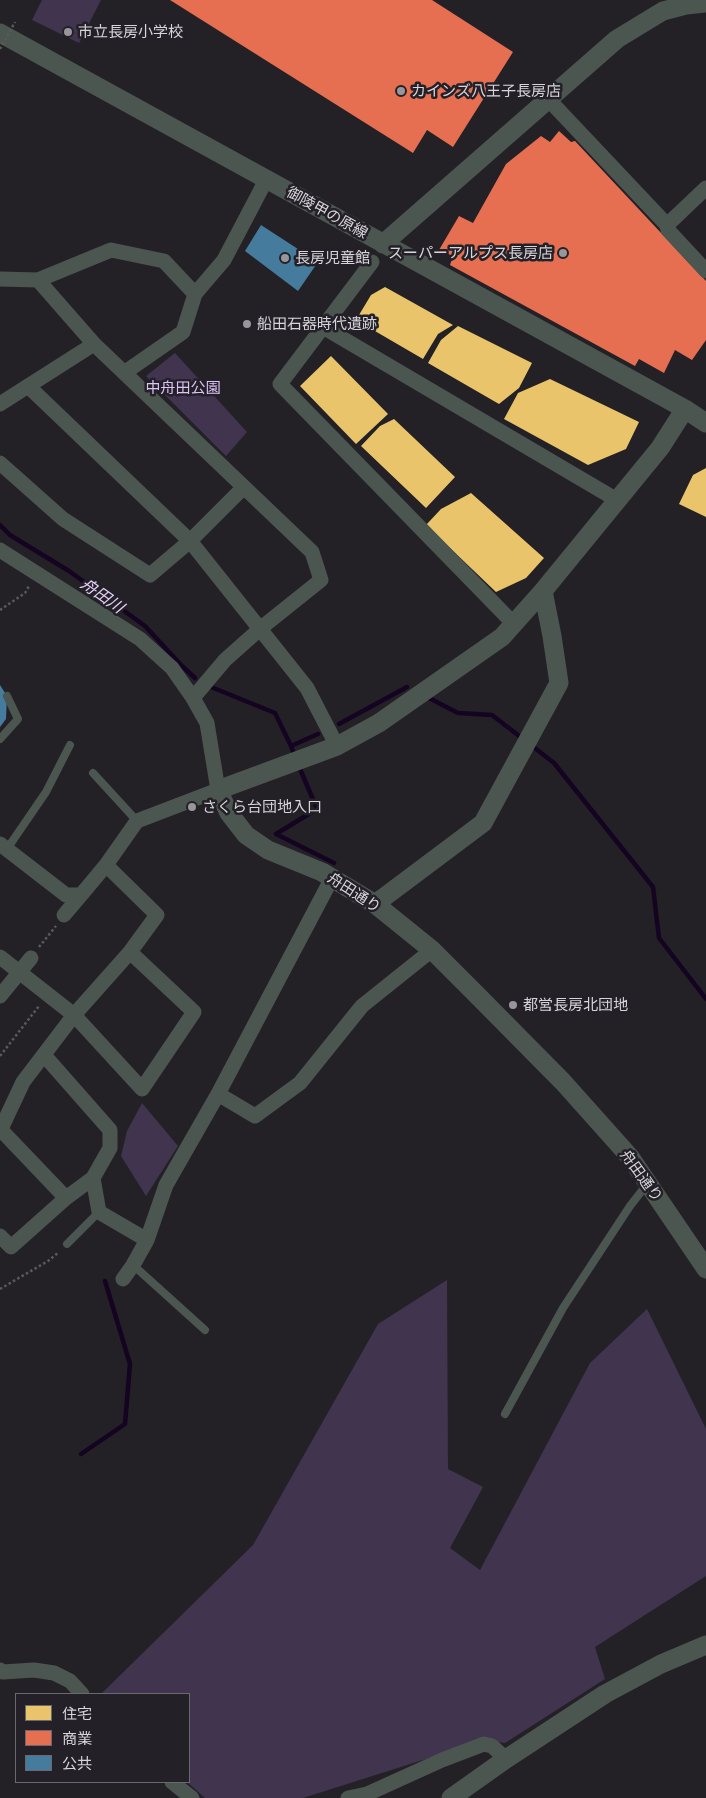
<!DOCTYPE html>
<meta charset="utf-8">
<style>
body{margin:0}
#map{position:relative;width:706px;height:1798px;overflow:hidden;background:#232126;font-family:Raleway,"Noto Sans JP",sans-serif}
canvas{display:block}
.legend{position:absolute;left:15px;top:1693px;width:175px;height:90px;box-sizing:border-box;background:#232027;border:1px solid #6b686f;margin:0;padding:6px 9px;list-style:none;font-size:15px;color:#d7d5da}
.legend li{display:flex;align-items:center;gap:10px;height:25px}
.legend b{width:25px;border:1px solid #6b686f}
</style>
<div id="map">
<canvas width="706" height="1798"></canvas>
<ul class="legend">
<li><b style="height:14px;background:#e9c46a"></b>住宅</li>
<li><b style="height:14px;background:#e76f51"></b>商業</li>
<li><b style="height:14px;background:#457b9d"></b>公共</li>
</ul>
</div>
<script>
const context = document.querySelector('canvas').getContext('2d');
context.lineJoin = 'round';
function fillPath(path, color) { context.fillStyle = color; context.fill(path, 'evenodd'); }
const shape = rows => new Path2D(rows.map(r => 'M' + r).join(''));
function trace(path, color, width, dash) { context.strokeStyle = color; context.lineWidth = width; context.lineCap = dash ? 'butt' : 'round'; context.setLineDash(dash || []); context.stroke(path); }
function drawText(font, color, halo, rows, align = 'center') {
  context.font = font + ' Raleway,"Noto Sans JP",sans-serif'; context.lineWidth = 5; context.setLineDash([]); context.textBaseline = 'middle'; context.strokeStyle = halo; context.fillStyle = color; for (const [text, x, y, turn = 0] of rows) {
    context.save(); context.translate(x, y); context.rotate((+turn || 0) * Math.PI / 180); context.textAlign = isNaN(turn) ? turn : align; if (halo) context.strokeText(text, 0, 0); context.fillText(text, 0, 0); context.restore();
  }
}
const green = shape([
 [42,0,101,0,79,43,32,20],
 [175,353,247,432,226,456,146,376],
 [142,1103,178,1146,146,1196,121,1156,127,1131],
 [447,1280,448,1469,483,1487,450,1548,480,1570,590,1363,647,1309,706,1429,706,1576,595,1647,605,1679,505,1743,486,1740,303,1798,205,1798,187,1782,189,1782,189,1694,101,1694,253,1545,378,1324]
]);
const homes = shape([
 [385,287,453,325,438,334,423,359,356,320,371,295],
 [458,326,532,363,519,388,499,404,428,363,441,340],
 [331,356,388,414,356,444,300,386],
 [550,379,639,422,626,449,588,465,504,419,518,393],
 [394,419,455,477,426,508,361,446,380,426],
 [706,468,706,517,679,504,693,475],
 [471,493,544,558,526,578,496,592,426,525,441,509]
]);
const shops = shape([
 [170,0,432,0,513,52,453,147,427,130,413,153],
 [559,131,571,142,575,141,706,281,706,340,692,360,675,350,664,373,639,359,635,366,450,265,453,256,439,250,459,216,473,223,506,164,541,136,550,142]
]);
const public = shape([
 [261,225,318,262,298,291,245,251],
 [0,685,7,696,6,719,0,727]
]);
const stream = shape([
 [0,525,10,535,69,571,145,626,182,666,195,678],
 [211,687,275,713,291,746,318,734],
 [429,698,458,713,492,715,523,739],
 [339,724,407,687],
 [531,745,554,763,653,887,659,938,706,999],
 [291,746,295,757],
 [298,764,317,809,276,834,334,863],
 [81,1454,125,1424,130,1364,105,1281]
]);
const path = shape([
 [0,610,25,593,29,586],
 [39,947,56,926],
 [0,1056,39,1006],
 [0,1289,48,1261,59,1252]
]);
const service = shape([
 [0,739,18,719,7,696],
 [93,773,137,821],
 [7,849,46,792,70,745],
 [67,1244,99,1212],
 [133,1265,205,1330],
 [505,1414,563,1308,630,1206,648,1183]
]);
const minor = shape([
 [549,100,667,225,668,230,706,271],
 [667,225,706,188],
 [372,262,280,384,514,624],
 [0,279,38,280,111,250,164,261,195,294],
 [323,327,617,500],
 [94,344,312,552,321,580,261,628,225,660,193,698],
 [124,373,183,332,195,294,224,260,266,180],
 [28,386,190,541,307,688,337,746],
 [0,404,94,344,38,280],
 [0,463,63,519,150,575,190,541,244,487],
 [0,550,140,639,172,668,193,698,207,723,218,790,137,821,106,865,81,895,66,895,0,844],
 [332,878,218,1094,255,1116,300,1083,362,1006,432,950],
 [64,915,81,895],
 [0,957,74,1015,130,952,157,915,106,865],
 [0,996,31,958],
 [1,1130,66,1198],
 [0,1131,23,1082,74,1015,142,1089,194,1012,130,952],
 [93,1178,99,1212,147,1240,166,1185,218,1094],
 [0,1236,11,1247,66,1198,93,1178,110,1148,110,1130,44,1055],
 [123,1279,133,1265,147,1240],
 [0,1670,3,1672,34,1670,54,1673,70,1681,82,1694],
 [172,1782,192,1798],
 [348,1798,367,1794,442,1760,484,1744,492,1746,506,1759]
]);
const tertiary = shape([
 [0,33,685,409,706,423],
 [383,244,617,39,663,11,686,5,706,3],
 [685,409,660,448,543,591,502,637,379,723,337,746,218,790,229,813,246,835,268,850,322,872,375,904,432,950,476,994,563,1082,630,1157,706,1269],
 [375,904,483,823,559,683,552,636,543,591],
 [451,1798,506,1759,605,1694,661,1664,706,1645]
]);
const pathBridge = shape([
 [0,49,15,22]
]);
const markers = [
 [68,32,5,"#98969b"],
 [401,91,5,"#98969b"],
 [563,253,5,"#98969b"],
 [285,258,5,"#98969b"],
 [247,324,5,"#98969b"],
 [192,807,5,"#98969b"],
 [513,1005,5,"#98969b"]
];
const poiNames = [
 ["市立長房小学校",78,32],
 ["カインズ八王子長房店",411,91],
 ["スーパーアルプス長房店",553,253,"right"],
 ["長房児童館",295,258],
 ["船田石器時代遺跡",257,324],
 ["さくら台団地入口",202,807],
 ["都営長房北団地",523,1005]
];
const streetNames = [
 ["御陵甲の原線",327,213,29],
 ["舟田通り",354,893,33],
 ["舟田通り",641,1176,54]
];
const parkNames = [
 ["中舟田公園",183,388]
];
const waterNames = [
 ["舟田川",102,596,35]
];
fillPath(green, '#41344e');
fillPath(homes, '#e9c46a');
fillPath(shops, '#e76f51');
fillPath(public, '#457b9d');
trace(stream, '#140421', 4.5);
trace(path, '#575c5a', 2.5, [2.5, 2.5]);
trace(service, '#4c5650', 8);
trace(minor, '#4c5650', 15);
trace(tertiary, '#4c5650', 19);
trace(pathBridge, '#575c5a', 2.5, [2.5, 2.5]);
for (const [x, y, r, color] of markers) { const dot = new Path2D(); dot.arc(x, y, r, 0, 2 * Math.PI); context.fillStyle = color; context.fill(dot); trace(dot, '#232027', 2); }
drawText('15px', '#d7d5da', '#232027', poiNames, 'left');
drawText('15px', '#d7d5da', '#232027', streetNames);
drawText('15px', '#dec2f9', '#232027', parkNames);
drawText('italic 16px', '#e6d1fb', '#232027', waterNames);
</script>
